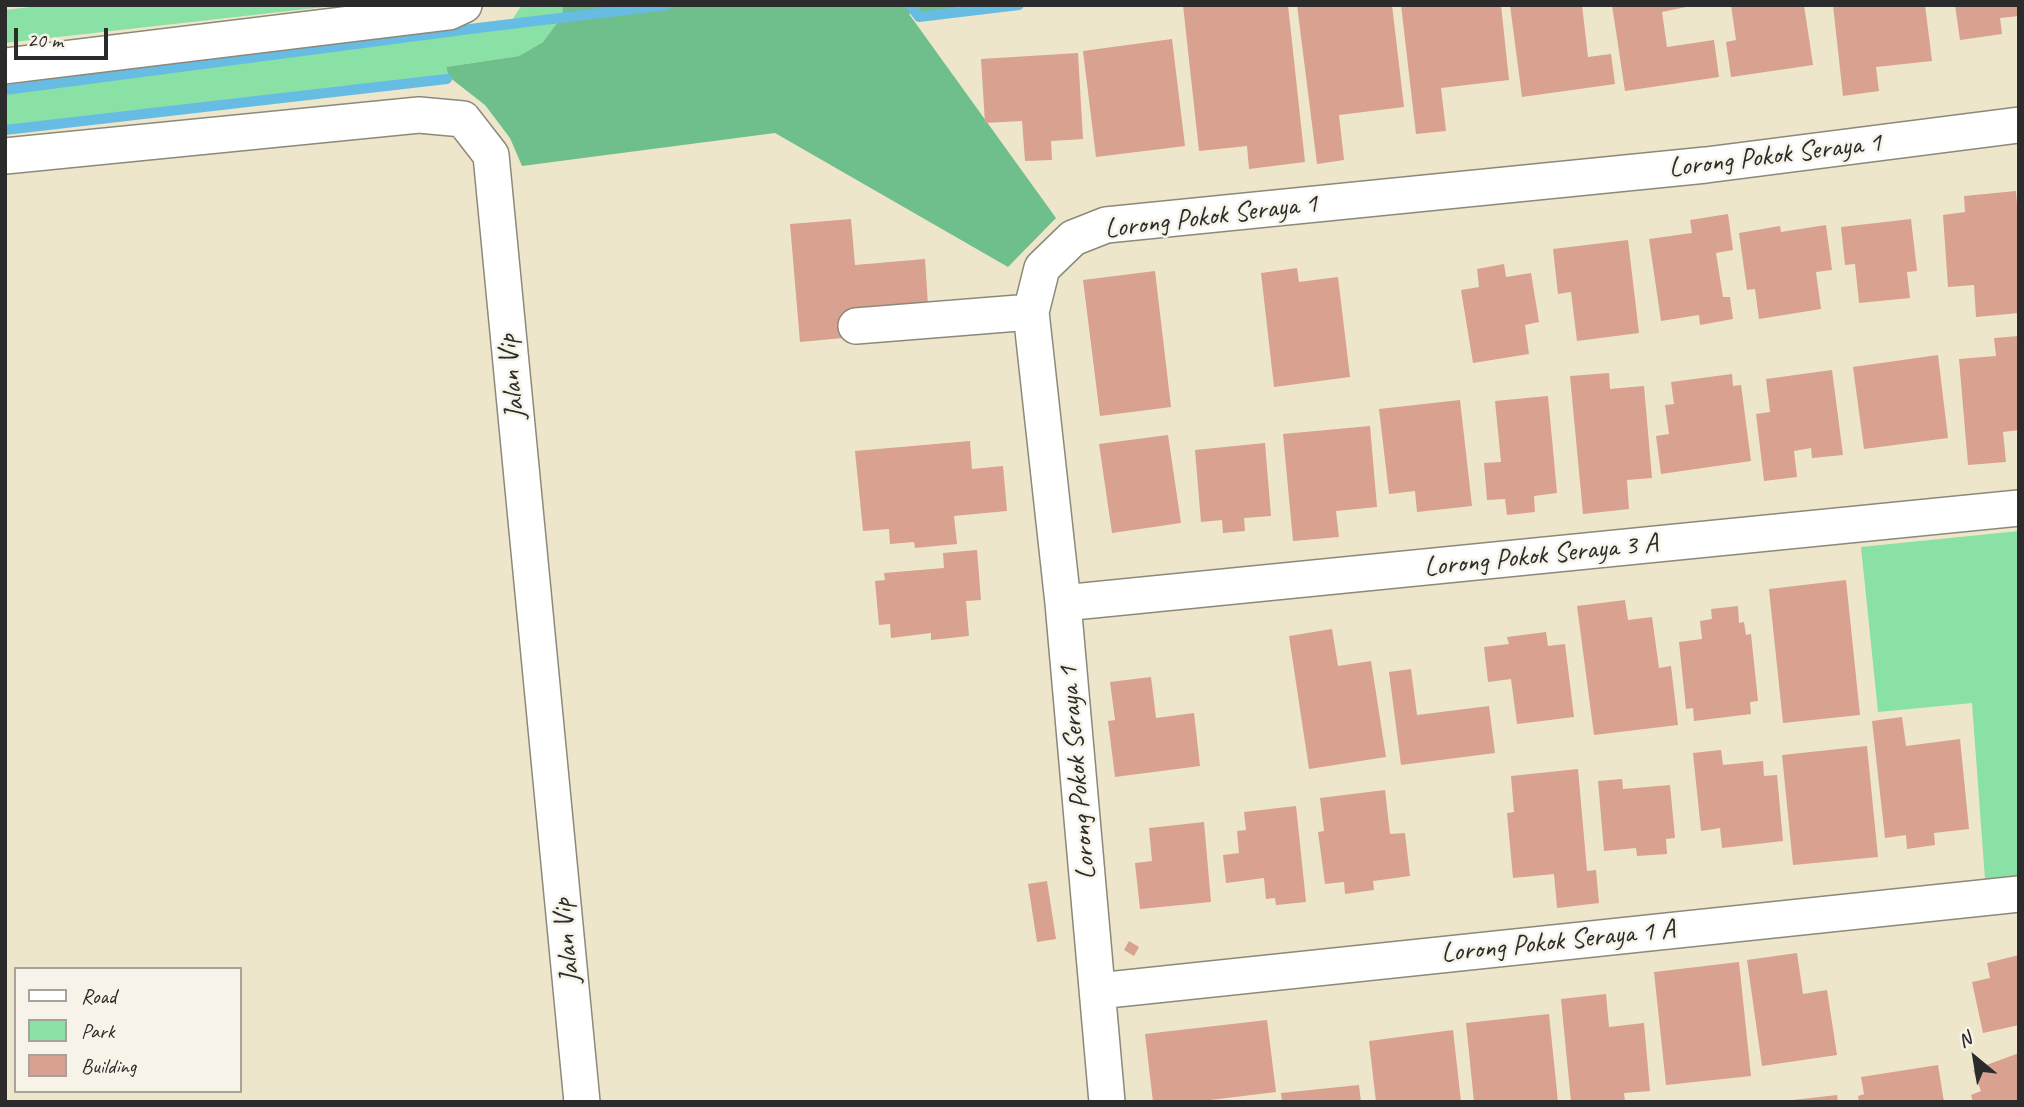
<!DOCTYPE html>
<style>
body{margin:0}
#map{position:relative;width:2024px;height:1107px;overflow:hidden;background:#eee6ca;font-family:Caveat,sans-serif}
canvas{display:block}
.frame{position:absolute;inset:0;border:7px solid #2b2b2b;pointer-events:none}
.legend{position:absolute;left:14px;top:967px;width:228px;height:126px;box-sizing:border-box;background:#f7f3e8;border:2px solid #a5a39c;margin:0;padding:9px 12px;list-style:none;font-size:21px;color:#2b2b2b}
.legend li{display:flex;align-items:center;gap:14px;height:35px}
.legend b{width:35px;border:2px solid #a5a39c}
.north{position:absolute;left:1940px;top:1023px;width:70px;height:70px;-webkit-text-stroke:5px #f7f3e8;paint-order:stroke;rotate:330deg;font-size:19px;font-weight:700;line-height:28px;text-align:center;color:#2b2b2b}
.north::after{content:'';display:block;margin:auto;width:24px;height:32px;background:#2b2b2b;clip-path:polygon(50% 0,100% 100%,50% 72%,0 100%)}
.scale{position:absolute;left:14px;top:28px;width:94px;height:32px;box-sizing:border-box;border:4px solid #2b2b2b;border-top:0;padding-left:9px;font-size:21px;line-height:24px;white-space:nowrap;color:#2b2b2b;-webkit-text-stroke:5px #f7f3e8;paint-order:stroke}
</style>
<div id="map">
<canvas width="2024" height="1107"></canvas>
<div class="frame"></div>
<ul class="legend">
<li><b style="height:9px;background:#fff"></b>Road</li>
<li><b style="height:19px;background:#89e1a6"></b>Park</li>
<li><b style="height:19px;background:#d8a190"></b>Building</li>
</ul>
<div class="north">N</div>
<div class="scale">20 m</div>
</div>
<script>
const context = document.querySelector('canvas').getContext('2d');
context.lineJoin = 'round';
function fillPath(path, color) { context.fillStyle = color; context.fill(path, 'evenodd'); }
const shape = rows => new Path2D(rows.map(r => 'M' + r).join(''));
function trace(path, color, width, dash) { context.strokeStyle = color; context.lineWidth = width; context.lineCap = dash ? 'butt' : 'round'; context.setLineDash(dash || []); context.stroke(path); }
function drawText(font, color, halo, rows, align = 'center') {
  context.font = font + ' Caveat,sans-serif'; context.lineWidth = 5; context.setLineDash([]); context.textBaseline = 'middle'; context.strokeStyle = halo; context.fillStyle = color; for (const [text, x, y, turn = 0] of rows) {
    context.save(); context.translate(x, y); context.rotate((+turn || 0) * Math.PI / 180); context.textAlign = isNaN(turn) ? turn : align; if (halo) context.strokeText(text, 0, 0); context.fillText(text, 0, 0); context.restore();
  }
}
const green = shape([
 [47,5,342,5,5,43,5,10],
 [522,5,562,5,563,15,543,42,519,56,446,67,449,77,5,126,5,93,502,27,512,20],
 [2019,531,2019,876,1985,879,1972,703,1878,712,1861,547]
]);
const forest = shape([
 [562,5,977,5,909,14,1056,218,1008,267,775,133,522,166,510,138,485,105,449,77,446,67,519,56,543,42,563,15]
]);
const stream = shape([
 [910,5,919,17,1019,5],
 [5,90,478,28,667,5],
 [5,130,447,79]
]);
const building = shape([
 [1183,5,1288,5,1305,162,1249,169,1247,146,1199,151],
 [1297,5,1392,5,1404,107,1339,115,1344,160,1317,164],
 [1401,5,1501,5,1509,80,1441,88,1446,131,1416,134],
 [1510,5,1582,5,1588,57,1611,54,1615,84,1522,97],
 [1612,5,1696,5,1662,12,1667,47,1714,40,1719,77,1625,91],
 [1731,5,1804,5,1813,65,1731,77,1726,42,1736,40],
 [1833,5,1925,5,1932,61,1876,67,1879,91,1843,96],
 [1955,5,2019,5,2019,16,2000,18,2002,34,1960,40],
 [1172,39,1185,146,1096,157,1083,51],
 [1078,53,1083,139,1051,141,1052,160,1025,161,1022,121,985,123,981,59],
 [2016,191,2019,228,2019,313,1976,317,1974,285,1948,287,1943,215,1965,212,1964,196],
 [1728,214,1733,250,1716,253,1723,297,1730,297,1733,319,1700,325,1699,315,1661,321,1649,239,1692,233,1690,220],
 [851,219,855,265,925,259,928,305,854,337,800,342,790,224],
 [1911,219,1917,271,1907,272,1910,298,1859,303,1855,264,1845,265,1841,227],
 [1826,225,1832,270,1816,272,1821,309,1759,319,1755,289,1747,290,1739,233,1780,226,1781,232],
 [1628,240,1639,333,1577,341,1571,292,1558,294,1553,249],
 [1504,264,1506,277,1531,273,1539,322,1525,325,1529,354,1473,363,1461,290,1479,287,1477,269],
 [1297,268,1299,282,1338,277,1350,377,1274,387,1261,273],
 [1155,271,1171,407,1100,416,1083,280],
 [2019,336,2019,430,2003,432,2006,462,1968,465,1959,359,1996,356,1994,338],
 [1938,355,1948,438,1864,449,1853,367],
 [1832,370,1843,455,1812,458,1811,448,1794,451,1797,477,1764,481,1756,414,1770,412,1766,379],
 [1609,373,1610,389,1644,386,1652,478,1627,480,1629,509,1583,514,1570,376],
 [1732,374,1733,386,1741,385,1751,461,1661,474,1656,436,1669,434,1665,405,1674,404,1671,382],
 [1548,396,1557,493,1534,496,1535,512,1507,515,1505,499,1487,500,1484,463,1501,462,1495,401],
 [1460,400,1472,506,1417,512,1415,491,1389,494,1379,409],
 [1370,426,1377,507,1336,511,1339,537,1293,541,1283,434],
 [1168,435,1181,523,1112,533,1099,444],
 [970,441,972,469,1003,466,1007,511,954,516,957,544,915,548,914,542,890,544,889,529,863,531,855,451],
 [1265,443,1271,516,1244,518,1245,531,1223,533,1222,520,1201,522,1195,450],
 [977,550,981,600,966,601,969,636,931,640,931,633,891,638,890,624,879,625,875,581,885,580,884,573,944,568,943,553],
 [1846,580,1860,715,1783,723,1769,589],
 [1625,600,1628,620,1652,617,1659,668,1671,666,1678,725,1594,735,1577,606],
 [1738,606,1739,623,1744,622,1746,635,1751,634,1758,701,1750,702,1751,714,1694,721,1693,708,1686,709,1679,642,1702,639,1700,621,1712,619,1711,609],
 [1332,629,1338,666,1371,661,1386,757,1309,769,1289,636],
 [1546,632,1548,646,1565,644,1574,717,1517,724,1511,679,1488,682,1484,647,1509,644,1507,637],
 [1411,669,1417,715,1489,706,1495,753,1401,765,1389,672],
 [1151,677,1156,718,1194,713,1200,766,1115,777,1108,721,1115,720,1110,682],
 [1902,717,1906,746,1960,739,1969,829,1934,833,1935,845,1907,849,1906,835,1885,838,1872,721],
 [1867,746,1878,857,1793,865,1782,755],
 [1721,750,1723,765,1763,761,1764,776,1777,775,1783,841,1722,848,1720,828,1701,831,1693,753],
 [1578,769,1587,871,1596,870,1599,903,1557,908,1554,874,1513,878,1507,813,1514,812,1511,776],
 [1622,779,1623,789,1670,785,1675,838,1666,839,1667,854,1637,856,1636,848,1604,851,1598,781],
 [1385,790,1390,834,1405,833,1410,876,1373,881,1374,890,1345,894,1344,882,1325,884,1318,832,1324,831,1320,798],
 [1296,806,1306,902,1276,905,1275,898,1266,899,1264,878,1226,883,1223,855,1239,853,1237,831,1246,830,1244,812],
 [1204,822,1211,902,1140,909,1135,863,1152,861,1149,828],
 [1047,881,1056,939,1037,942,1028,884],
 [1129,941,1139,947,1134,956,1124,950],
 [1797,953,1803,994,1827,990,1837,1055,1762,1066,1747,960],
 [2019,955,2019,1025,1983,1033,1972,982,1990,978,1987,963],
 [1739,962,1751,1076,1666,1085,1654,972],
 [1606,994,1609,1027,1644,1023,1650,1091,1624,1093,1625,1102,1571,1102,1561,999],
 [1549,1014,1558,1102,1474,1102,1466,1023],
 [1267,1020,1276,1092,1194,1102,1153,1102,1145,1034],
 [1453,1030,1461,1102,1376,1102,1369,1041],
 [2019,1053,2019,1102,1973,1102,1971,1095,1981,1091,1973,1070],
 [1938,1065,1944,1102,1859,1102,1858,1096,1864,1094,1861,1077],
 [1359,1085,1361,1102,1282,1102,1281,1093],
 [1837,1095,1838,1102,1793,1102,1793,1100]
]);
const minor = shape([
 [5,66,449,12,464,5],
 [5,156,419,115,463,119,491,155,582,1102],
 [856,326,1031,312],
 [1063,603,2019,508],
 [1098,991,2019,894],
 [1107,1102,1063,603,1031,312,1042,268,1073,238,1106,225,1706,165,2019,125]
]);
const streetNames = [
 ["Lorong Pokok Seraya 1",1775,156,-7],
 ["Lorong Pokok Seraya 1",1211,217,-7],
 ["Jalan Vip",512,377,-96],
 ["Lorong Pokok Seraya 3 A",1541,556,-6],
 ["Lorong Pokok Seraya 1",1078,773,-95],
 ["Jalan Vip",567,941,-96],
 ["Lorong Pokok Seraya 1 A",1558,942,-6]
];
fillPath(green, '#89e1a6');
fillPath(forest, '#6ebf8b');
trace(stream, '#67bce3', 10);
fillPath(building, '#d8a190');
trace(minor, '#8c887a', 38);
trace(minor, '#fff', 35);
drawText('28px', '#2b2b2b', '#f7f3e8', streetNames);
</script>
